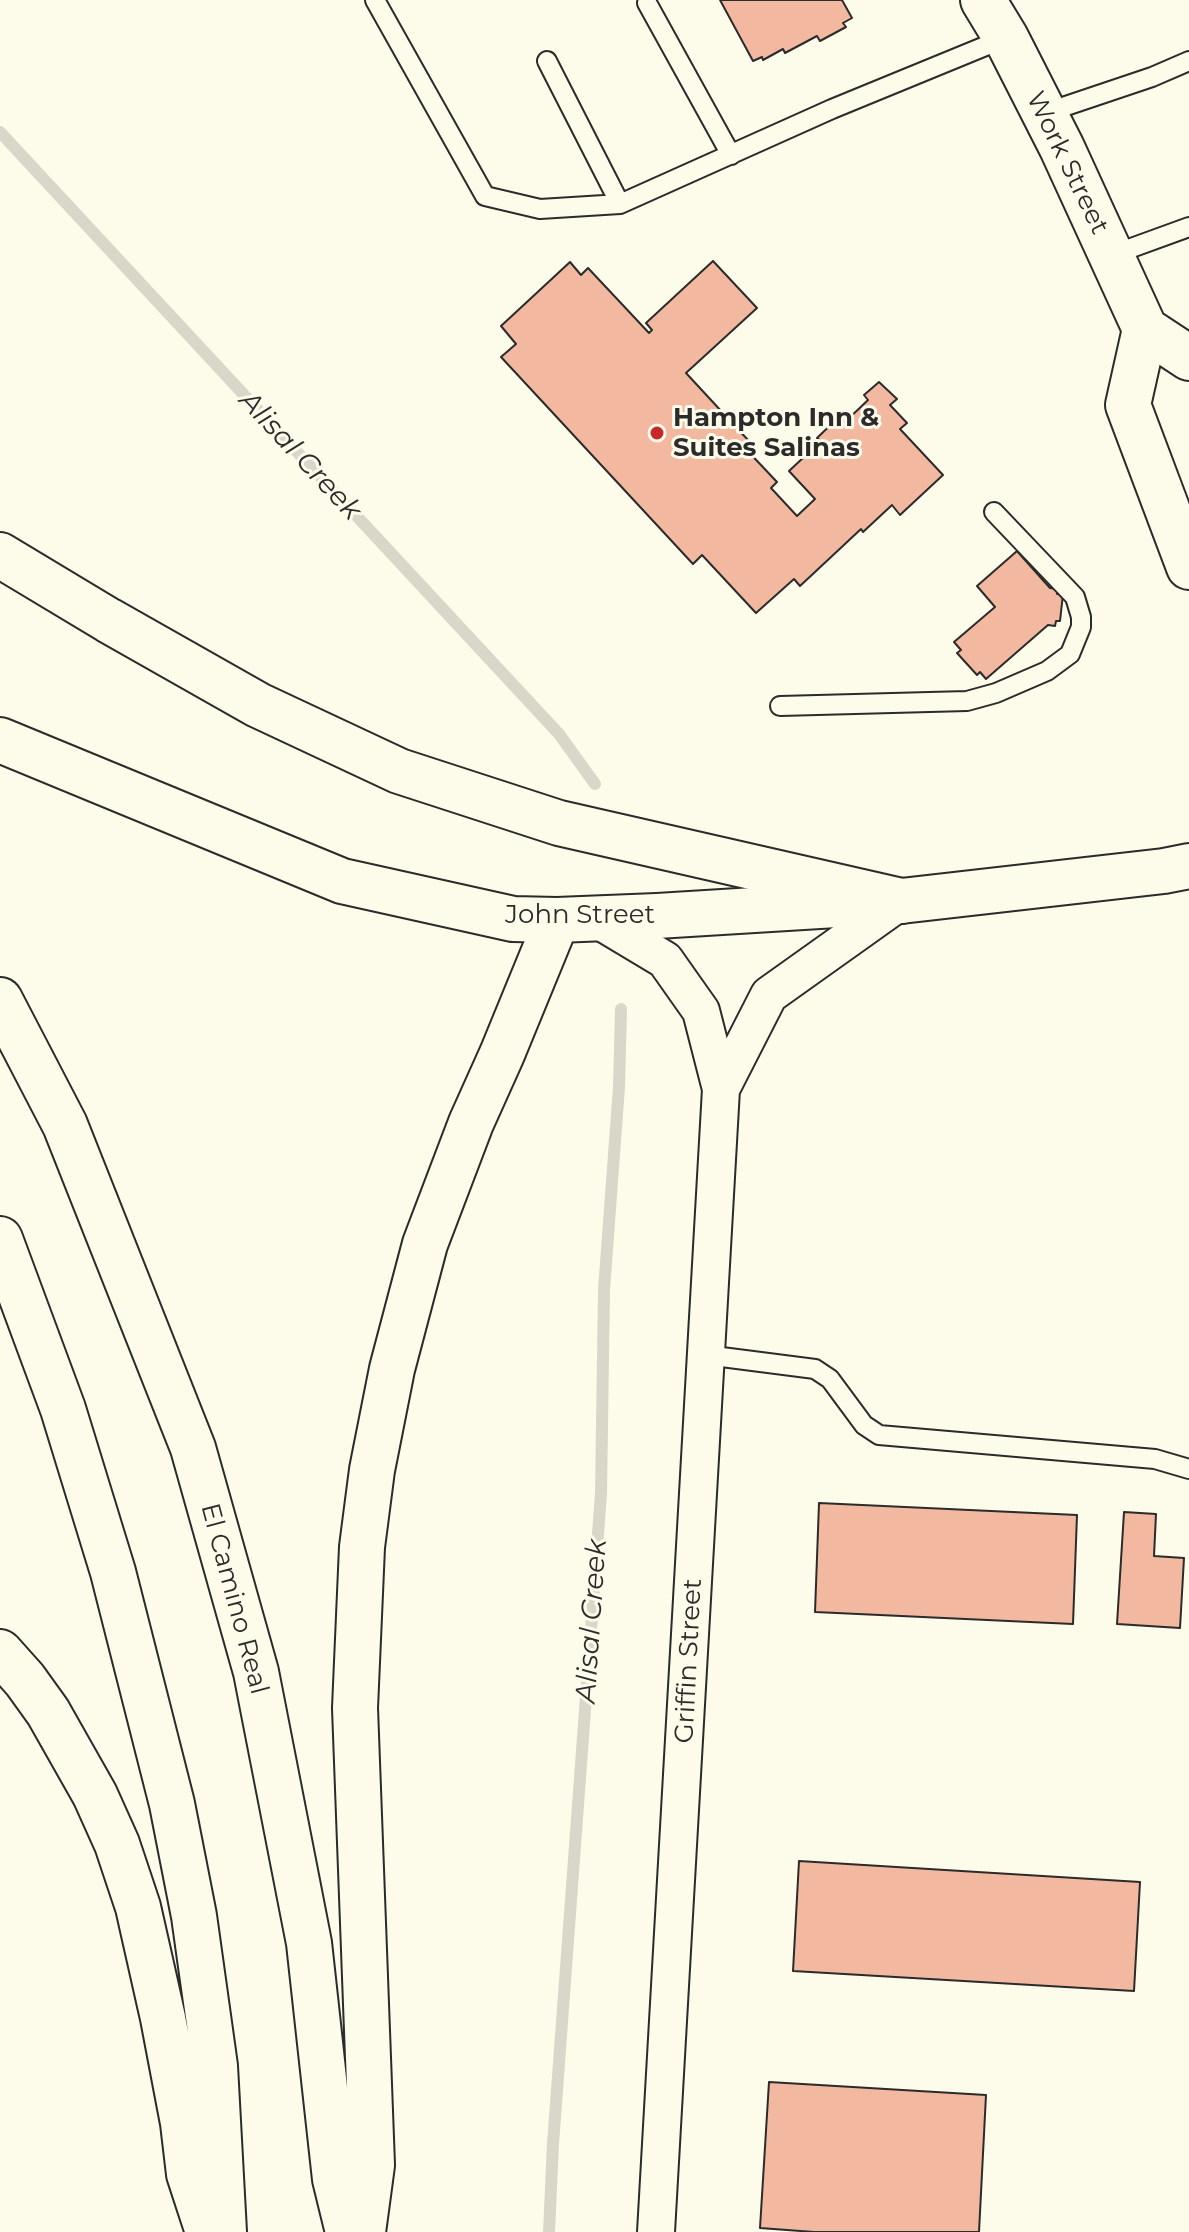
<!DOCTYPE html>
<style>
body{margin:0}
canvas{display:block;background:#fdfbea}
</style>
<canvas width="1189" height="2232"></canvas>
<script>
const context = document.querySelector('canvas').getContext('2d');
context.lineJoin = 'round';
const shape = rows => new Path2D(rows.map(r => 'M' + r).join(''));
function trace(path, color, width, dash) { context.strokeStyle = color; context.lineWidth = width; context.lineCap = dash ? 'butt' : 'round'; context.setLineDash(dash || []); context.stroke(path); }
function fillPath(path, color) { context.fillStyle = color; context.fill(path, 'evenodd'); }
function drawText(font, color, halo, rows, align = 'center') {
  context.font = font + ' Montserrat,sans-serif'; context.lineWidth = 6; context.setLineDash([]); context.textBaseline = 'middle'; context.strokeStyle = halo; context.fillStyle = color; for (const [text, x, y, turn = 0] of rows) {
    context.save(); context.translate(x, y); context.rotate((+turn || 0) * Math.PI / 180); context.textAlign = isNaN(turn) ? turn : align; if (halo) context.strokeText(text, 0, 0); context.fillText(text, 0, 0); context.restore();
  }
}
const stream = shape([
 [0,132,559,734,595,784],
 [549,2232,553,2144,601,1493,604,1290,619,1087,621,1009]
]);
const building = shape([
 [720,0,842,0,852,18,843,23,846,27,820,41,817,36,785,53,783,49,763,60,762,57,753,61,720,0],
 [713,261,757,308,686,373,748,440,743,446,777,482,771,488,797,516,815,499,789,471,821,441,817,438,840,416,845,422,868,400,864,395,879,382,897,399,890,405,907,423,900,429,943,475,900,515,892,505,863,532,861,529,800,586,794,579,756,613,702,555,693,564,501,357,516,344,501,326,570,262,581,275,588,268,649,333,652,330,646,323,713,261],
 [1017,551,1050,588,1058,589,1057,594,1063,594,1060,621,1056,621,1055,626,1048,625,986,679,980,672,977,675,957,653,961,650,954,642,995,607,977,586,1017,551],
 [819,1503,1077,1515,1073,1624,815,1612,819,1503],
 [1124,1512,1156,1514,1154,1556,1184,1558,1180,1628,1117,1624,1124,1512],
 [799,1861,1140,1882,1134,1991,793,1971,799,1861],
 [769,2082,986,2095,979,2232,814,2232,760,2228,769,2082]
]);
const service = shape([
 [375,0,485,196,540,209,620,204,832,109,1005,38],
 [647,3,731,155],
 [547,61,620,204],
 [1045,113,1152,77,1189,61],
 [1112,255,1189,227],
 [780,706,967,701,996,693,1047,671,1070,654,1081,627,1081,617,1075,597,994,512],
 [706,1355,815,1369,830,1379,864,1425,879,1435,1155,1459,1189,1469]
]);
const minor = shape([
 [595,918,665,960,701,1011,721,1089,656,2232],
 [721,1089,769,995,901,901]
]);
const tertiary = shape([
 [983,0,1006,38,1062,148,1145,329,1189,358],
 [1145,329,1128,405,1189,567]
]);
const secondary = shape([
 [0,740,342,881,513,919,557,920,657,916,901,901,1164,871,1189,866]
]);
const motorway = shape([
 [0,555,108,620,258,705,399,771,559,823,901,901],
 [0,1000,65,1125,193,1448,256,1672,309,1943,335,2179,348,2232],
 [0,1239,63,1409,113,1572,172,1804,194,1916,215,2066,224,2232],
 [0,1652,25,1680,48,1712,95,1795,117,1844,138,1907,163,2018,183,2123,189,2174,208,2232],
 [363,2232,372,2165,355,1708,362,1547,372,1470,392,1369,425,1244,471,1123,502,1054,557,920]
]);
const markers = [
 [657,433,8,"#c62828"]
];
const streetNames = [
 ["Work Street",1067,163,64],
 ["John Street",580,915],
 ["El Camino Real",234,1599,75],
 ["Griffin Street",689,1661,-87]
];
const poiNames = [
 ["Hampton Inn &",673,418],
 ["Suites Salinas",673,448]
];
const waterNames = [
 ["Alisal Creek",300,456,47],
 ["Alisal Creek",592,1621,-86]
];
trace(stream, '#d8d7c9', 12);
fillPath(building, '#f2b8a0');
trace(building, '#2b2b2b', 2);
trace(service, '#2b2b2b', 22);
trace(minor, '#2b2b2b', 40);
trace(tertiary, '#2b2b2b', 48);
trace(secondary, '#2b2b2b', 48);
trace(motorway, '#2b2b2b', 48);
trace(service, '#fdfbea', 18);
trace(minor, '#fdfbea', 36);
trace(tertiary, '#fdfbea', 44);
trace(secondary, '#fdfbea', 44);
trace(motorway, '#fdfbea', 44);
for (const [x, y, r, color] of markers) { const dot = new Path2D(); dot.arc(x, y, r, 0, 2 * Math.PI); context.fillStyle = color; context.fill(dot); trace(dot, '#fdfbea', 3); }
drawText('26px', '#2b2b2b', '#fdfbea', streetNames);
drawText('bold 26px', '#2b2b2b', '#fdfbea', poiNames, 'left');
drawText('italic 28px', '#2b2b2b', '#fdfbea', waterNames);
</script>
